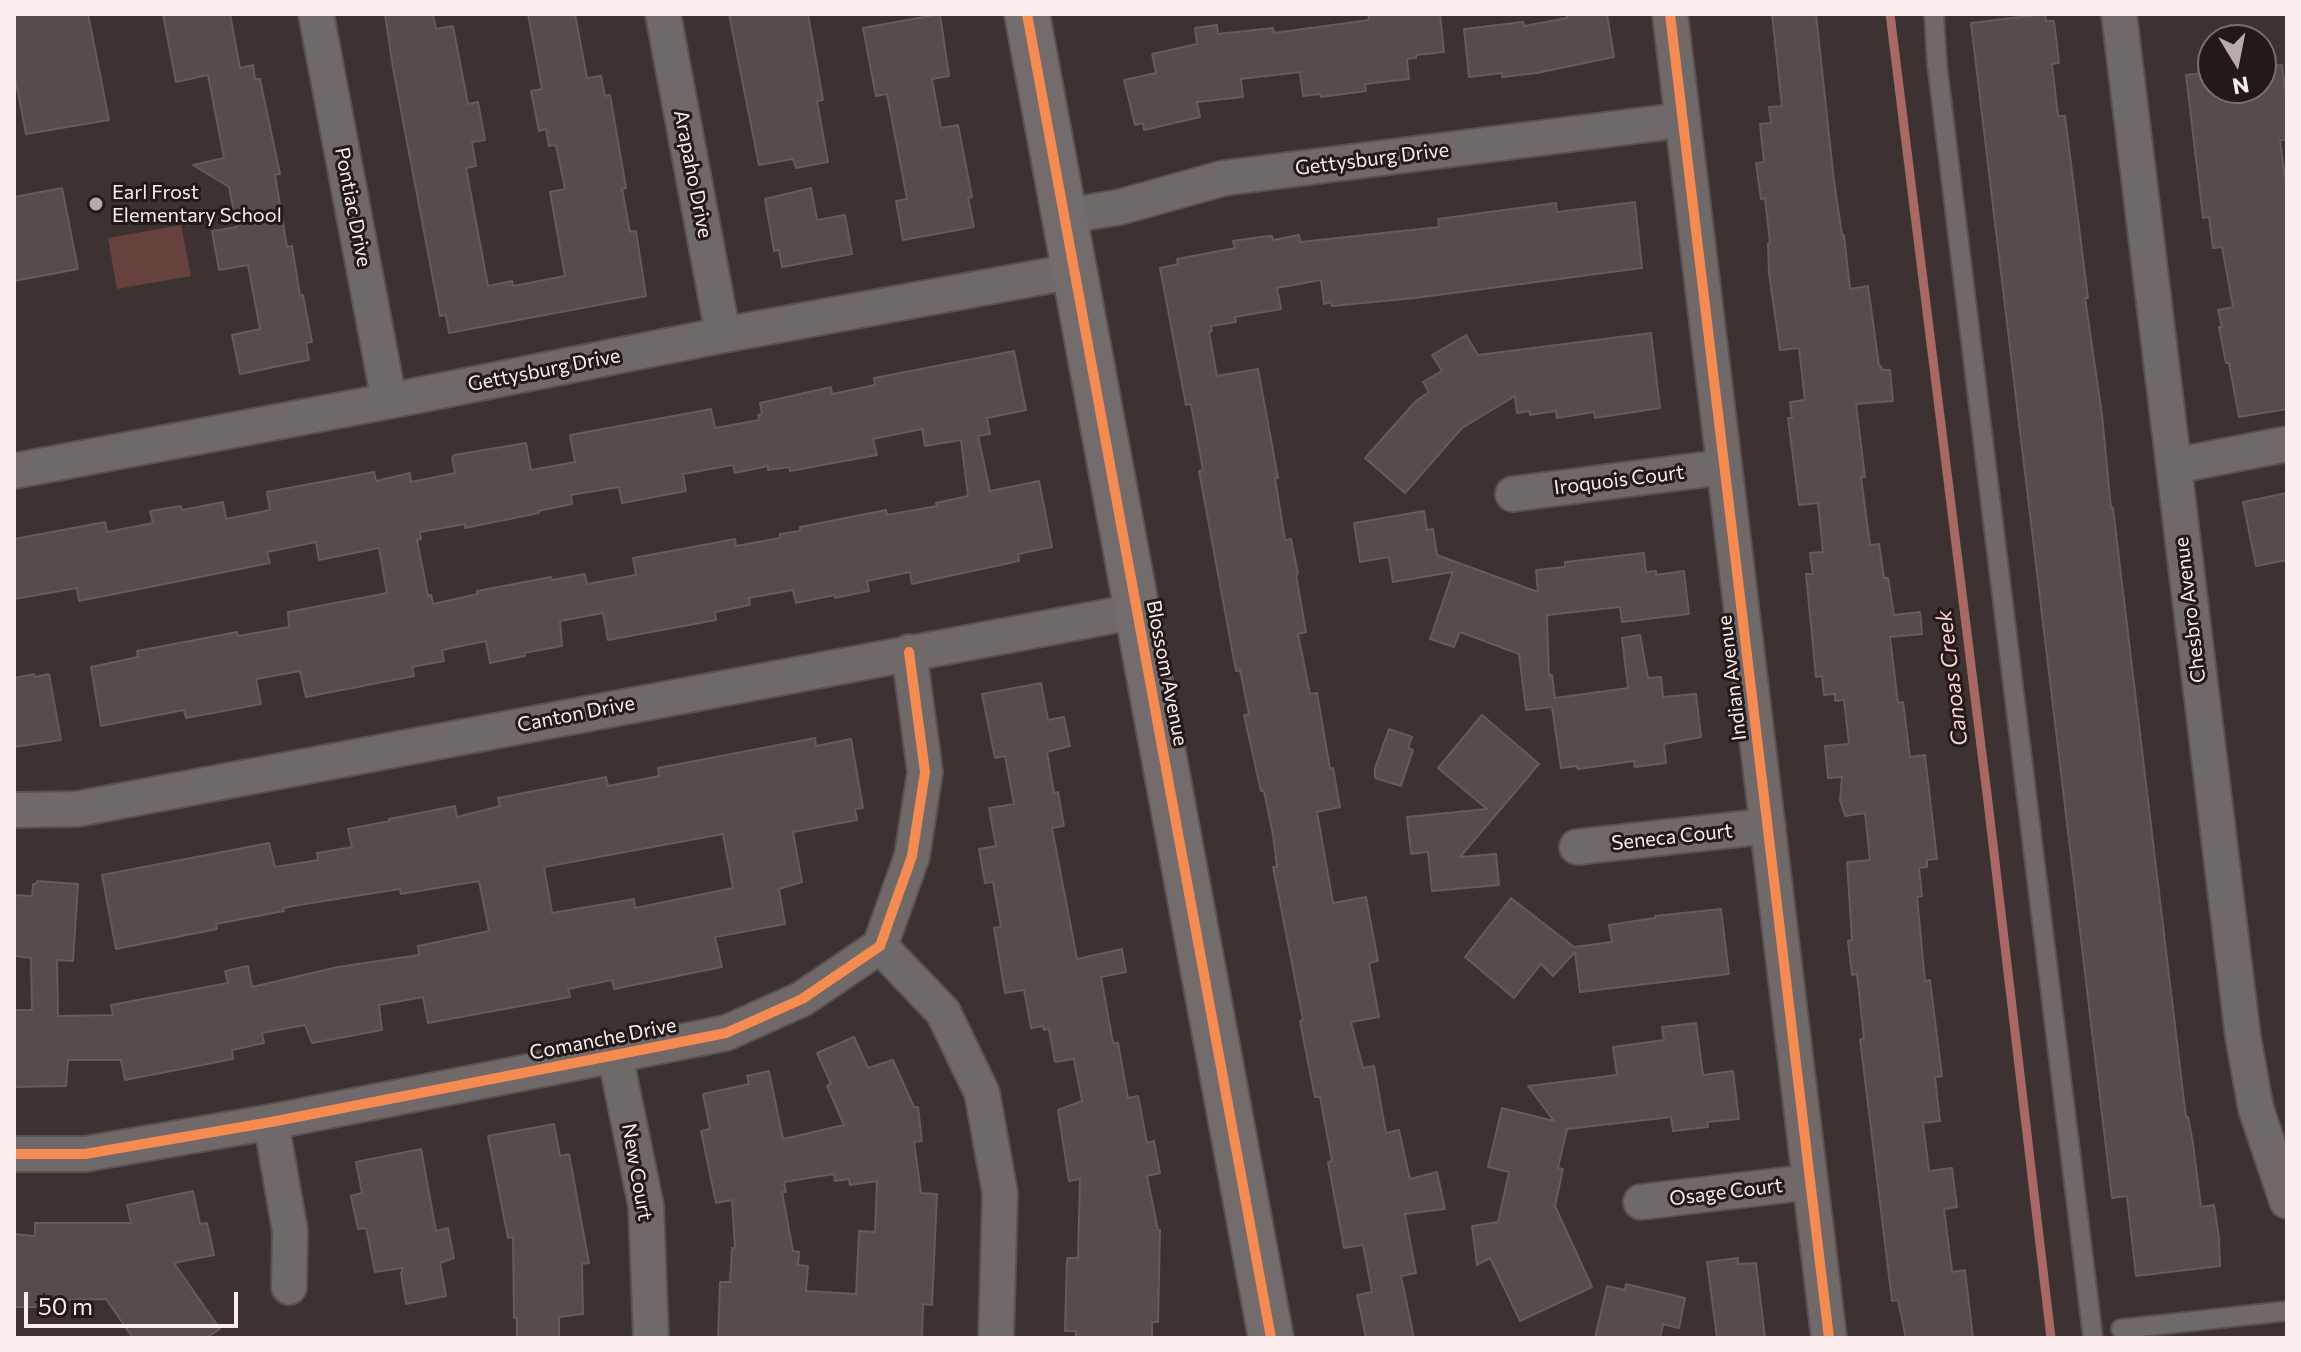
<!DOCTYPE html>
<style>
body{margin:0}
#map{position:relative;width:2301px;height:1352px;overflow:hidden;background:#3c3231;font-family:Commissioner,sans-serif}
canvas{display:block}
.frame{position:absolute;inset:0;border:16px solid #fbedec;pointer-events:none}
.north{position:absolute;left:2197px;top:24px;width:80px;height:80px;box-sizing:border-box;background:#221918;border:2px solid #796e6d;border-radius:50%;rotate:170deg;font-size:22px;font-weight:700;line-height:32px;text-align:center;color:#fbedec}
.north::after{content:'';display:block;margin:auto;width:28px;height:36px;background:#b8acab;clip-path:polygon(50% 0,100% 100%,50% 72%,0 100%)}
.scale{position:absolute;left:24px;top:1292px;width:214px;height:36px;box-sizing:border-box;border:4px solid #fbedec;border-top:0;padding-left:10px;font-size:24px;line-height:28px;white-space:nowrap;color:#fbedec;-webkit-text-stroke:6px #221918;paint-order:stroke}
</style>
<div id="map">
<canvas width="2301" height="1352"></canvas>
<div class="frame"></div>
<div class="north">N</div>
<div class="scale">50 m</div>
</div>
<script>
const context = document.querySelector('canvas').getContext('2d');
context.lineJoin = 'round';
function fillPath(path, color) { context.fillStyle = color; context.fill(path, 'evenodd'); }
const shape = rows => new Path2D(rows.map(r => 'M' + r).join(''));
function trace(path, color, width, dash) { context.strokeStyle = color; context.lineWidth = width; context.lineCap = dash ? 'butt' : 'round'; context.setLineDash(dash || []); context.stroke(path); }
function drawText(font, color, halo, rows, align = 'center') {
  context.font = font + ' Commissioner,sans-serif'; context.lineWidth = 6; context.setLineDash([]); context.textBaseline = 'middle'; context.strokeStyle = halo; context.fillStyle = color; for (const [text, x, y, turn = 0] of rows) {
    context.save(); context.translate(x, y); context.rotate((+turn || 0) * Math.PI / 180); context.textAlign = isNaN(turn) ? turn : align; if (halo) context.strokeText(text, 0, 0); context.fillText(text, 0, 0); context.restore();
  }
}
const green = shape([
 [181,225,191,276,117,289,108,238]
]);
const stream = shape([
 [1890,14,1988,802,2051,1338]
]);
const building = shape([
 [14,14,88,14,109,120,26,134,14,71,14,14],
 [163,14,230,14,240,68,253,65,255,79,260,79,280,174,275,175,287,247,292,246,300,296,303,295,312,342,306,343,309,360,240,374,232,335,260,329,248,265,219,270,212,231,237,227,229,187,193,165,224,158,208,75,176,82,163,14],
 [385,14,433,14,436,29,453,26,468,104,478,102,485,140,472,142,476,166,466,168,488,286,512,281,513,286,565,276,550,192,565,189,556,145,549,146,546,129,539,131,531,91,542,89,528,14,575,14,587,78,601,76,605,96,610,95,626,188,622,189,630,232,636,231,646,296,449,333,446,315,440,316,393,68,385,14],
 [729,14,808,14,823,100,817,101,828,162,796,168,793,159,759,165,729,14],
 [940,14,949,76,932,79,941,128,958,125,972,197,968,198,974,227,903,240,896,201,907,199,887,94,876,96,863,28,940,14],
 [1368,14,1440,14,1444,52,1416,55,1416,58,1407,59,1409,79,1365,84,1366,91,1321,97,1320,94,1303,96,1300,72,1241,79,1243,97,1197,102,1200,117,1144,130,1143,123,1135,125,1124,80,1156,73,1152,54,1197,44,1195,28,1217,25,1218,34,1273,28,1274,33,1369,20,1368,14],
 [1566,14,1607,14,1614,57,1537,73,1502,77,1502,73,1469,77,1464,29,1523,22,1524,26,1567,18,1566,14],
 [1772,14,1816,14,1834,181,1842,235,1844,235,1850,289,1868,286,1879,366,1881,366,1882,370,1890,370,1893,401,1856,404,1865,477,1861,477,1870,545,1879,544,1884,578,1888,578,1894,615,1920,612,1922,634,1890,637,1898,703,1903,702,1910,757,1925,755,1937,859,1927,860,1927,867,1919,868,1922,896,1917,897,1925,981,1930,980,1942,1076,1935,1077,1940,1121,1923,1123,1929,1171,1952,1168,1957,1207,1944,1209,1952,1272,1965,1270,1973,1338,1906,1338,1898,1300,1892,1301,1860,1039,1864,1039,1857,974,1852,975,1848,941,1852,940,1847,862,1870,860,1865,813,1845,816,1840,800,1842,777,1828,778,1825,746,1849,744,1844,700,1835,701,1835,694,1824,695,1822,676,1816,677,1806,574,1813,574,1810,553,1823,552,1818,503,1799,505,1788,418,1792,418,1790,402,1805,400,1799,348,1780,350,1769,273,1768,244,1770,243,1765,198,1761,199,1756,163,1764,162,1760,124,1771,123,1769,107,1782,106,1772,14],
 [2045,14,2046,21,2054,21,2059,63,2052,64,2058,116,2065,116,2088,298,2085,298,2102,415,2111,508,2113,508,2186,1117,2188,1117,2193,1143,2201,1207,2214,1205,2219,1238,2220,1266,2136,1276,2127,1196,2112,1198,1971,23,2045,14],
 [2282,65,2287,105,2287,140,2280,140,2287,193,2287,409,2239,417,2229,363,2226,363,2219,327,2222,327,2218,310,2233,307,2222,247,2213,248,2209,217,2203,218,2186,75,2213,72,2213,88,2261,88,2261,67,2282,65],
 [62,188,78,269,14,281,14,197,62,188],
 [811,188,817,220,845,215,852,254,782,267,779,250,774,251,765,199,811,188],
 [1635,202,1642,268,1415,298,1332,306,1331,302,1324,304,1321,280,1277,288,1281,309,1235,317,1236,322,1211,326,1212,331,1209,332,1217,376,1258,369,1278,478,1275,478,1285,540,1291,539,1298,574,1296,575,1306,632,1298,634,1310,694,1317,693,1330,769,1333,768,1340,807,1317,812,1333,903,1366,897,1378,961,1369,963,1379,1017,1351,1022,1363,1068,1374,1066,1386,1133,1399,1130,1410,1179,1437,1172,1445,1209,1405,1214,1416,1273,1401,1276,1414,1338,1366,1338,1357,1295,1372,1292,1363,1245,1344,1248,1328,1162,1332,1161,1320,1097,1315,1097,1307,1057,1300,1021,1303,1020,1273,867,1277,867,1273,835,1264,791,1261,791,1244,715,1249,714,1240,670,1236,671,1199,471,1203,470,1191,404,1186,405,1160,268,1178,264,1177,259,1235,248,1233,241,1260,237,1272,236,1273,240,1299,235,1300,242,1439,227,1438,219,1556,203,1557,212,1635,202],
 [1651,333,1660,408,1595,418,1594,412,1557,418,1556,411,1530,415,1529,411,1517,413,1515,396,1462,428,1405,493,1365,458,1416,401,1429,392,1423,382,1442,371,1432,355,1466,335,1478,355,1651,333],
 [1014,351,1026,410,987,418,990,434,978,436,990,491,1039,481,1052,547,1018,554,1019,561,912,584,910,572,867,581,869,591,835,598,834,595,796,603,793,590,749,598,750,605,715,612,716,620,608,640,603,613,560,621,562,646,524,653,525,656,490,663,486,641,442,650,444,661,412,667,414,676,306,697,300,671,256,679,261,704,186,718,184,710,101,726,91,667,138,657,137,651,237,632,238,636,289,627,288,612,387,593,379,548,319,560,316,542,267,552,270,563,79,601,77,588,14,599,14,539,105,522,107,532,153,523,150,511,181,506,182,510,223,502,226,519,270,510,267,492,374,472,376,481,410,473,411,482,455,473,452,458,454,455,526,443,531,470,575,462,570,435,711,409,715,428,759,420,758,415,762,414,760,403,831,387,832,394,875,385,874,378,1014,351],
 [922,429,925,446,961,440,968,496,936,503,937,506,887,515,886,510,800,527,800,531,780,534,780,538,736,546,735,539,633,558,636,575,587,584,585,574,552,580,551,577,477,591,478,594,433,604,431,595,428,596,417,540,421,539,420,532,465,524,465,528,539,513,538,511,572,504,571,495,619,487,622,503,686,491,683,474,733,465,735,473,768,466,768,470,789,467,790,471,877,455,873,439,922,429],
 [2287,493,2287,560,2256,566,2243,502,2287,493],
 [1424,511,1427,530,1433,529,1437,555,1538,592,1536,570,1565,567,1565,562,1644,553,1646,572,1656,571,1656,575,1684,571,1689,614,1622,622,1620,607,1547,615,1549,676,1552,675,1555,698,1628,688,1622,638,1640,635,1648,678,1661,677,1663,697,1696,694,1701,737,1664,744,1666,763,1635,767,1634,761,1578,769,1577,766,1561,768,1552,707,1526,710,1519,654,1460,632,1454,647,1430,639,1453,572,1393,582,1389,557,1360,562,1354,523,1424,511],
 [34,674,35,677,49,674,61,740,14,747,14,678,34,674],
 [1041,683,1048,720,1064,717,1070,746,1047,752,1054,793,1058,792,1064,826,1052,828,1077,959,1122,949,1126,972,1101,977,1113,1043,1118,1043,1128,1098,1138,1096,1147,1143,1154,1141,1160,1173,1147,1176,1158,1230,1160,1230,1158,1322,1152,1322,1152,1338,1076,1338,1076,1331,1065,1331,1067,1258,1078,1258,1080,1179,1069,1181,1058,1110,1082,1101,1074,1059,1055,1062,1049,1029,1044,1030,1043,1026,1031,1028,1024,990,1005,993,994,928,1001,927,993,882,985,883,979,849,996,846,989,808,1014,804,1005,756,995,758,982,694,1041,683],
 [1482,715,1539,764,1460,857,1496,854,1499,885,1432,891,1428,852,1411,854,1407,817,1487,809,1438,768,1482,715],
 [1389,729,1412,737,1408,748,1413,750,1401,786,1375,778,1375,768,1389,729],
 [815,738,816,746,851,739,863,808,855,809,857,820,793,832,802,882,779,889,785,924,715,937,722,967,614,989,612,980,568,989,570,997,428,1023,423,997,379,1005,382,1030,312,1043,305,1025,262,1033,264,1043,232,1050,233,1059,125,1080,121,1060,68,1060,66,1086,14,1087,14,1010,32,1010,31,958,14,956,14,895,32,896,33,884,36,884,37,881,78,884,73,961,57,960,58,1016,113,1015,111,1005,228,983,225,971,248,966,252,987,338,967,419,955,418,946,489,931,479,881,401,894,400,889,305,904,283,908,284,911,216,924,217,929,116,949,102,875,269,843,275,867,318,860,317,853,352,847,348,829,390,821,389,819,455,806,457,817,500,806,498,798,606,777,608,786,659,776,658,768,815,738],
 [723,834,733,888,635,908,634,899,552,913,544,867,723,834],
 [1511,898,1574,947,1612,942,1609,925,1655,918,1655,916,1721,909,1729,974,1580,992,1575,952,1553,976,1541,964,1514,998,1465,957,1511,898],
 [1696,1023,1703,1075,1733,1071,1739,1119,1707,1122,1708,1127,1673,1131,1671,1117,1567,1129,1558,1168,1563,1169,1555,1206,1592,1287,1520,1321,1490,1258,1477,1265,1472,1226,1498,1222,1509,1172,1488,1167,1502,1108,1554,1121,1528,1086,1617,1075,1613,1047,1664,1040,1662,1027,1696,1023],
 [854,1037,868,1068,893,1060,914,1107,918,1107,922,1141,914,1142,921,1193,937,1194,932,1305,923,1304,922,1338,718,1338,720,1282,730,1282,732,1248,735,1248,732,1200,716,1203,701,1131,710,1129,703,1094,749,1084,747,1076,769,1071,783,1139,844,1125,827,1086,831,1084,817,1053,854,1037],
 [834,1174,835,1181,849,1179,850,1185,877,1181,875,1232,859,1231,856,1294,806,1291,808,1266,798,1265,799,1252,793,1251,782,1192,786,1192,784,1182,834,1174],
 [554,1124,560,1156,569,1154,589,1263,582,1264,583,1314,559,1317,559,1338,517,1338,517,1318,514,1318,513,1237,508,1238,488,1136,554,1124],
 [421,1149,436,1231,448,1228,454,1258,440,1263,446,1296,406,1304,401,1273,403,1268,375,1272,366,1228,358,1229,351,1196,362,1193,356,1162,421,1149],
 [193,1191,200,1224,207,1223,214,1255,174,1263,220,1329,206,1338,133,1338,106,1299,49,1300,49,1307,14,1307,14,1234,35,1236,35,1223,131,1223,127,1205,193,1191],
 [1738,1258,1738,1264,1756,1263,1765,1338,1717,1338,1707,1262,1738,1258],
 [1626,1284,1685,1298,1679,1328,1663,1324,1660,1338,1595,1338,1607,1286,1625,1290,1626,1284]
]);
const lane = shape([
 [1934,14,1937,64,2093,1338],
 [2121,1329,2287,1311]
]);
const street = shape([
 [316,14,389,401],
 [663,14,723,335],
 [1670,14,1829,1338],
 [2119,14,2243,1037,2256,1109,2287,1201],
 [1066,216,1120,207,1224,178,1683,120],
 [2174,466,2287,444],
 [14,471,389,401,723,335,1075,271],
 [1513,494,1724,467],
 [14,810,77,809,1138,611],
 [1577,847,1768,826],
 [880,946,943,1012,982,1093,1000,1193,996,1338],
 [615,1055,646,1206,651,1338],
 [271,1122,290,1231,289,1287],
 [14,1154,85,1154,271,1122,615,1055,726,1033,802,999,880,946,912,856,925,772,909,652],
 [1641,1202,1810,1182]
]);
const secondary = shape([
 [1027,14,1271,1338]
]);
const cycleway = shape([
 [1027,14,1271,1338],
 [1670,14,1829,1338],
 [14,1154,85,1154,271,1122,615,1055,726,1033,802,999,880,946,912,856,925,772,909,652]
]);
const markers = [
 [96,204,8,"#b8acab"]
];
const streetNames = [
 ["Gettysburg Drive",1372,159,-7],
 ["Arapaho Drive",693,174,79],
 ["Pontiac Drive",353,207,79],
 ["Gettysburg Drive",544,370,-11],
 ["Iroquois Court",1619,480,-7],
 ["Chesbro Avenue",2190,610,-97],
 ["Blossom Avenue",1167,673,79],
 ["Indian Avenue",1732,678,-97],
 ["Canton Drive",576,714,-11],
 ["Seneca Court",1672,837,-6],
 ["Comanche Drive",603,1039,-11],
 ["New Court",637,1172,80],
 ["Osage Court",1726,1192,-7]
];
const poiNames = [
 ["Earl Frost",112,192],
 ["Elementary School",112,215]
];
const waterNames = [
 ["Canoas Creek",1952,678,-97]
];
fillPath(green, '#66413e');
trace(stream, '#aa6864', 9);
fillPath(building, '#564c4b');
trace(building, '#645c5b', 2);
trace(lane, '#5a5150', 22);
trace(street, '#5a5150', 38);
trace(secondary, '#5a5150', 48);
trace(lane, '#6f6969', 18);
trace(street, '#6f6969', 34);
trace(secondary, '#726c6c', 44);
trace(cycleway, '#f68b52', 10);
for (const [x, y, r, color] of markers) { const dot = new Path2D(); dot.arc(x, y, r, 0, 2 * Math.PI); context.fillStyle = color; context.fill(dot); trace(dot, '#221918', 3); }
drawText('20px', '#fbedec', '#221918', streetNames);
drawText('20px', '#fbedec', '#221918', poiNames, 'left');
drawText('italic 22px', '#fed3cf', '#221918', waterNames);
</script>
